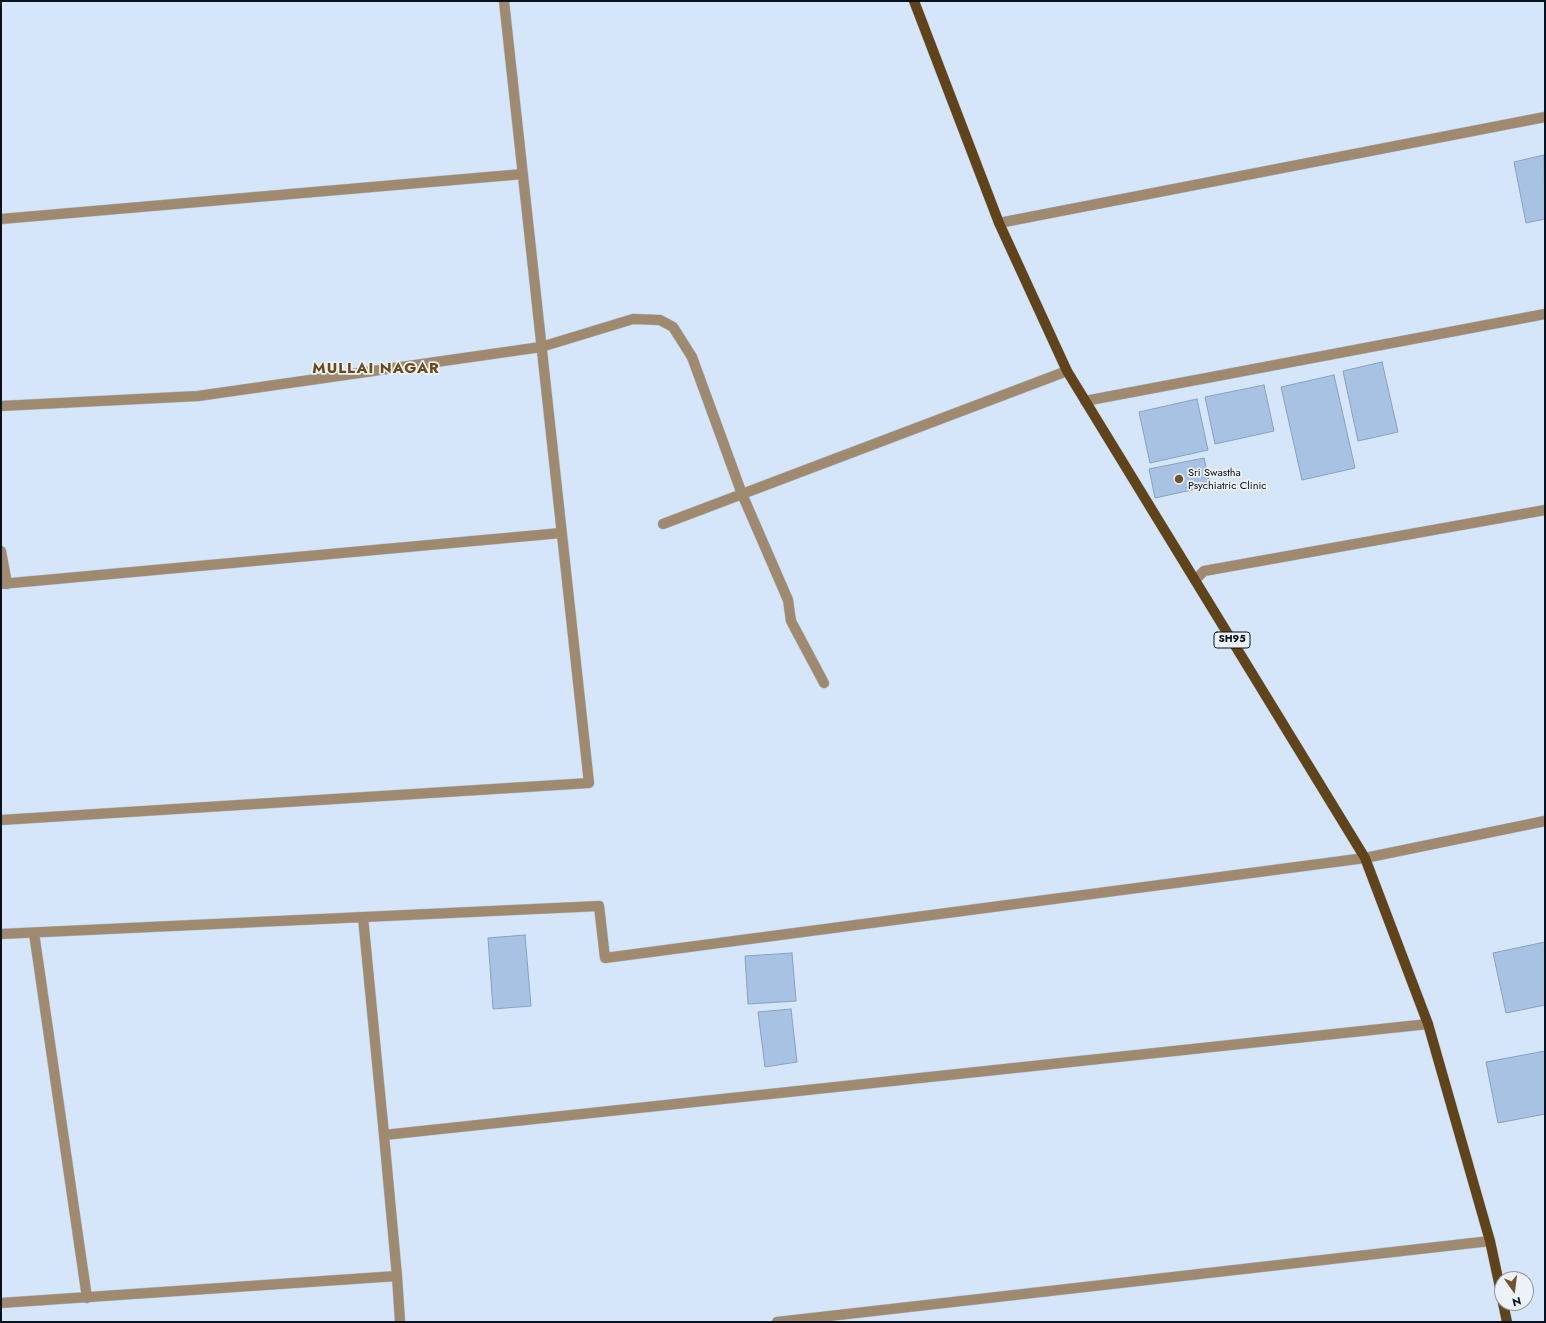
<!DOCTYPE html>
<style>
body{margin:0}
#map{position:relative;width:1546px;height:1323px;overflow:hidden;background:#d5e6fa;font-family:Jost,sans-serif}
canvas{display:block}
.frame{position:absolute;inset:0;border:2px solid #08111c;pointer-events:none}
.north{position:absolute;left:1494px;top:1271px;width:40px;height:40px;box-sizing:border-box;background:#ecf2f8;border:1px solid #9198a0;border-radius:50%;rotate:166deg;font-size:11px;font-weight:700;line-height:16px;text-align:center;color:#08111c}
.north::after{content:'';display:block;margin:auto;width:14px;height:18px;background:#74552a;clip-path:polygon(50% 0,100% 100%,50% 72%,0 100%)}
</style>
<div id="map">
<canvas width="1546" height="1323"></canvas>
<div class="frame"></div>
<div class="north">N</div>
</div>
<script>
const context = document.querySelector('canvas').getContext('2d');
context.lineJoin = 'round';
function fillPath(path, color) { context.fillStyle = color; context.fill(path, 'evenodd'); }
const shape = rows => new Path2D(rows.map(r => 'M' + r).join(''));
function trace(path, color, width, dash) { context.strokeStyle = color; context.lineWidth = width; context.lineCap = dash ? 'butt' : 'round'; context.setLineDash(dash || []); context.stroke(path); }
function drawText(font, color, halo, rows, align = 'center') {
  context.font = font + ' Jost,sans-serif'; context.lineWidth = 3.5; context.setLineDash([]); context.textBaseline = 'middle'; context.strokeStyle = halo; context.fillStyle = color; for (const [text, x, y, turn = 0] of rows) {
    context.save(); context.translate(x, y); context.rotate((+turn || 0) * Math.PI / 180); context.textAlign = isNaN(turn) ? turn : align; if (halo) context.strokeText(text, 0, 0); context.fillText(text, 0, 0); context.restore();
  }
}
const building = shape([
 [1544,155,1545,219,1526,223,1514,162,1544,155],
 [1382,362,1398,432,1358,441,1343,371,1382,362],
 [1334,375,1355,468,1302,480,1281,387,1334,375],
 [1264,385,1274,431,1215,444,1205,397,1264,385],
 [1197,399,1208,450,1150,463,1139,412,1197,399],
 [1204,458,1210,486,1155,498,1149,469,1204,458],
 [525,935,531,1006,493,1009,488,938,525,935],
 [1545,942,1545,1005,1506,1013,1493,953,1545,942],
 [792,953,796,1001,748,1004,745,956,792,953],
 [791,1009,797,1062,765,1067,758,1012,791,1009],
 [1545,1051,1545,1114,1498,1123,1486,1062,1545,1051]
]);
const minor = shape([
 [1,219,523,174],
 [999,223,1545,117],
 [1085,401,1545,314],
 [1,406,198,396,541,347,633,319,660,320,673,327,692,357,742,494,788,600,791,621,824,683],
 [663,524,1067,371],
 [1,551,7,584],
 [1195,580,1204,571,1545,510],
 [1,584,561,533],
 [1,820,589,783,504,1],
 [363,917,384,1135],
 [34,933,87,1298],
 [1,934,599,906,605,958,1365,858,1545,821],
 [397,1276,384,1135,1428,1024],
 [1,1303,397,1276,400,1322],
 [777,1322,1490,1241]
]);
const major = shape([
 [914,1,999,223,1067,371,1365,858,1428,1024,1490,1241,1502,1297],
 [1503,1303,1507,1322]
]);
const markers = [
 [1179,479,5,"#74552a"]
];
const shields = [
 [1232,640,36]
];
const shieldNames = [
 ["SH95",1232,640]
];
const poiNames = [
 ["Sri Swastha",1188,473],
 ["Psychiatric Clinic",1188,486]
];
const districtNames = [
 ["MULLAI NAGAR",376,369]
];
fillPath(building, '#a7c2e3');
trace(building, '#87a1c0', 1);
trace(minor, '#b4c4d6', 11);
trace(major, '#b4c4d6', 11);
trace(minor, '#a08a6f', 10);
trace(major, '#604318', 10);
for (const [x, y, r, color] of markers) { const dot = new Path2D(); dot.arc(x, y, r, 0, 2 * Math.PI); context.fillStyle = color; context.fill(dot); trace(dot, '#ecf2f8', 1.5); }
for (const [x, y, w] of shields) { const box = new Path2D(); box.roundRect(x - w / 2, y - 8, w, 16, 3); context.fillStyle = '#ecf2f8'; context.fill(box); trace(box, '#08111c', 1); }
drawText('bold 10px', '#08111c', null, shieldNames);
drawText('11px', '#08111c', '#ecf2f8', poiNames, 'left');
context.letterSpacing = '1px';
drawText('bold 15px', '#6c4a17', '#ecf2f8', districtNames);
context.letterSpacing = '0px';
</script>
